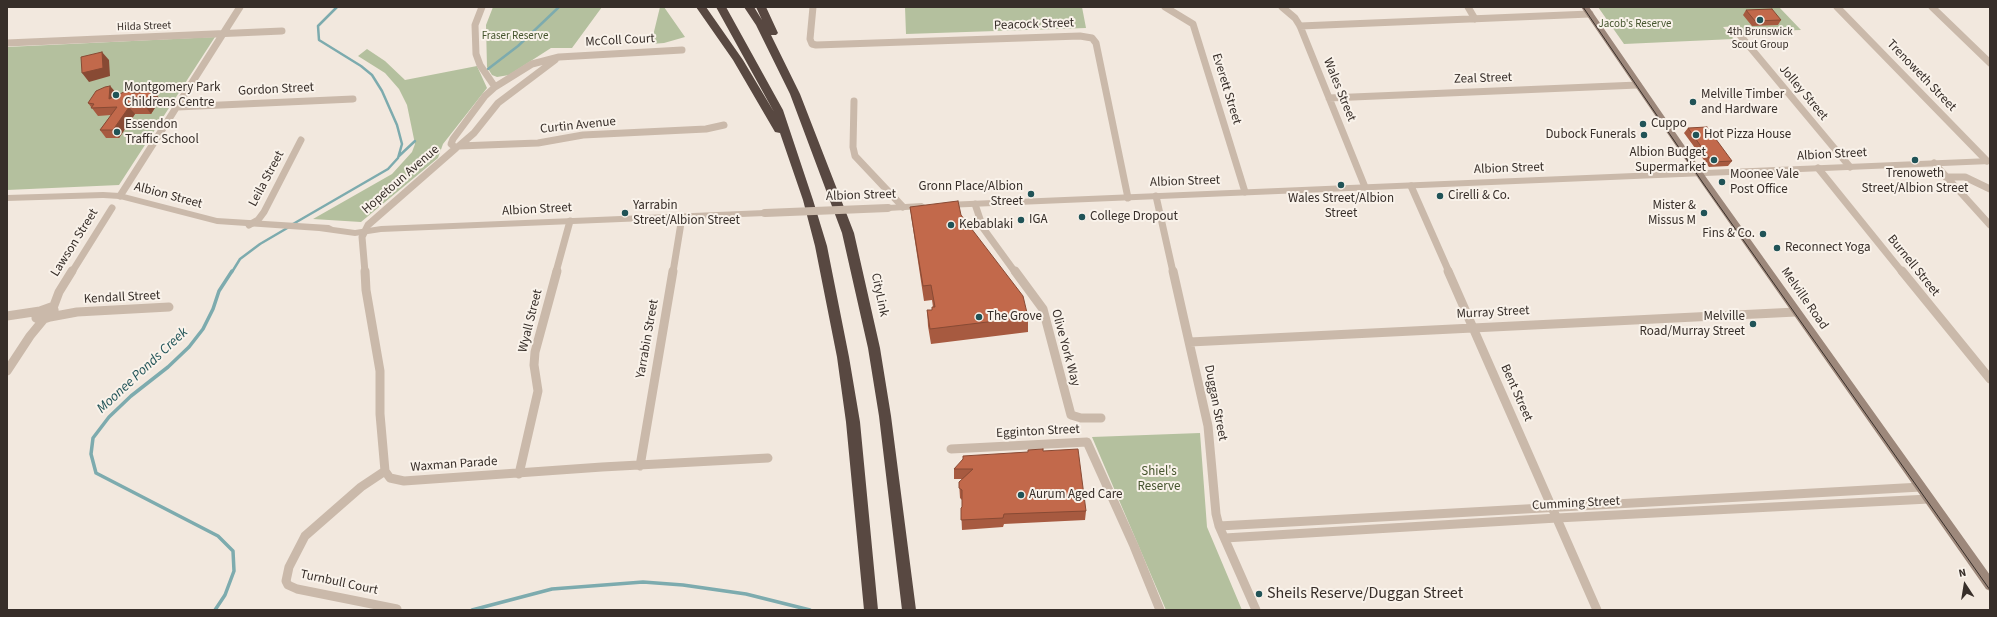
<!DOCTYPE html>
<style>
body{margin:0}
#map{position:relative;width:1997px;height:617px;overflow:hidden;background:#f2e8de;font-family:"Source Sans 3",sans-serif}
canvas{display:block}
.frame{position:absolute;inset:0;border:8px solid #372e29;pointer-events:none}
.north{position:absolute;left:1945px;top:565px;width:40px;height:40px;-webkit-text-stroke:3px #f9f2ea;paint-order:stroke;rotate:348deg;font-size:11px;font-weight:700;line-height:16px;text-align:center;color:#372e29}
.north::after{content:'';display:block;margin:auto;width:14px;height:18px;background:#372e29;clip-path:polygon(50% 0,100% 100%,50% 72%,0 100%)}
</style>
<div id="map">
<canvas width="1997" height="617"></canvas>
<div class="frame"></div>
<div class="north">N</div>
</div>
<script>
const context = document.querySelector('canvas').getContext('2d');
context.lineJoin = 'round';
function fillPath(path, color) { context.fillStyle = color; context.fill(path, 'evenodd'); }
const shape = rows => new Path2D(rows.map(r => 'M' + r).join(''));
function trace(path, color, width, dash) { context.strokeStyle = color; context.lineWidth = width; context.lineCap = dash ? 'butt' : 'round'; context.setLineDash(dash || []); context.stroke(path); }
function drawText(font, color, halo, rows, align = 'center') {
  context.font = font + ' "Source Sans 3",sans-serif'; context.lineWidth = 4; context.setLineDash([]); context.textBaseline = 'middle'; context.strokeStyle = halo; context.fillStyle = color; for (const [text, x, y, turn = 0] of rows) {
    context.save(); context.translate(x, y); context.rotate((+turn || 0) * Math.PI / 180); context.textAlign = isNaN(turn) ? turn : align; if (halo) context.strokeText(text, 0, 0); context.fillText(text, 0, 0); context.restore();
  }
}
const green = shape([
 [493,7,602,7,572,48,551,48,509,75,497,77,492,75,487,67,486,25],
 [660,7,664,7,685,37,664,43,651,44],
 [905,7,1082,7,1086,28,906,34],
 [1598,7,1779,7,1801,30,1743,32,1739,26,1723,27,1734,39,1624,44],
 [215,37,119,185,7,190,7,47],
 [367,49,385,61,405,80,477,66,487,88,443,144,438,158,361,222,313,219,392,174,412,152,415,144,407,105,399,89,385,73,358,56],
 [1200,433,1207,527,1242,610,1166,610,1092,437]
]);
const streamFar1 = shape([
 [488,69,518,46,559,7],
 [399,156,415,141],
 [293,224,388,169,398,158,402,144,397,125,382,91,372,75,361,66,319,40,318,26,337,7],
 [232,272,240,259,260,244,289,227]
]);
const stream = shape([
 [215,610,225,595,234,571,233,551,218,536,96,473,91,454,93,438,109,417,131,396,168,367,189,347,203,329,213,309,219,291,232,271],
 [472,610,552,589,643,582,683,585,746,594,810,610]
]);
const minorFar1 = shape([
 [813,7,810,39,812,44,816,45,1080,36,1092,38,1096,43,1128,198],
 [1165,7,1193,24,1245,192],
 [1282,7,1295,18,1300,26,1365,187],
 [1468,7,1475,19],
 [1837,7,1987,161],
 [1932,7,1990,63],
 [1300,26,1590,14],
 [1739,34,1850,167],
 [7,43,282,31],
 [495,87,532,64,559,57,682,50],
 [1329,98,1638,85],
 [854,101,853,147,855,156,903,207],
 [177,107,353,99],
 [459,146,538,143,583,135,706,129,724,125],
 [459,146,474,133,498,103,555,60],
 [1934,163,1990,225],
 [1818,168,1902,272],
 [1946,177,1965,177,1990,189],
 [1411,186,1449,272],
 [120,196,240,7],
 [1156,196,1173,272],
 [975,204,983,228,1015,272],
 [249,225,258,220,264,212,301,140],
 [72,272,112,208],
 [365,272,362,237,368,225,456,148,451,144,453,139,485,96,495,87,480,65,476,54,475,25,482,7],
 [556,272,570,221],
 [673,272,682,217]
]);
const minor = shape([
 [365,271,366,290,380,371,380,414,385,471,390,478,404,481,602,467,768,458],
 [1015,271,1043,309,1071,415,1081,418,1101,418],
 [1173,271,1208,426,1216,514,1219,526,1256,610],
 [1448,271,1597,610],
 [1902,271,1990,379],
 [51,307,54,310,50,317,41,320,36,318,36,314,40,311,51,307],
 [53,308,59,292,72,271],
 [7,316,40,311],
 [50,317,77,312,169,307],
 [1190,342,1796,312],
 [7,371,30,336,44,319],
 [951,449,1087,442,1134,546,1160,610],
 [640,466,673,271],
 [385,471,361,487,305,536,289,567,286,581,288,585,297,589,397,609],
 [519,474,538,391,534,365,535,352,557,271],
 [1219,526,1921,487],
 [1225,538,1557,518,1929,499]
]);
const tertiary = shape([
 [1990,158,1990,164,946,208,941,205,946,202,1990,158],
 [103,192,120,193,217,218,329,225,333,227,355,230,381,226,765,210,770,213,765,216,381,232,355,236,319,231,217,224,120,199,103,198,7,201,7,195,103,192],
 [922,203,927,206,922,209,888,211,883,208,888,205,922,203]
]);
const secondary = shape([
 [1581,7,1589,7,1708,180,1990,575,1990,591,1986,589,1702,184,1581,7]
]);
const motorway = shape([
 [696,7,706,7,743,60,774,112,716,7,726,7,783,110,813,200,827,246,849,357,860,422,878,610,864,610,846,422,837,357,815,246,803,200,780,133,775,132,733,60,696,7],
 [744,7,754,7,762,20,756,7,766,7,778,33,776,35,771,35,800,94,854,233,880,348,891,416,916,610,902,610,879,416,868,348,842,233,790,94,756,25,744,7]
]);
const tram = shape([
 [1583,7,1703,183,1990,590]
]);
const tertiaryBridge = shape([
 [765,213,888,208]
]);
const wall = shape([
 [1746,10,1781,20,1778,25,1752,26,1743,15],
 [110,86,117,94,116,95,131,91,133,93,155,92,160,100,151,114,135,114,119,138,106,138,100,130,111,115,98,116,88,103],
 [1688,128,1732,161,1728,166,1709,167,1684,133],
 [910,207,961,215,1028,317,1028,332,931,344,928,326,927,310,932,310,933,307,932,300,924,301,912,222],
 [1043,451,1086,511,1085,520,1004,524,1003,527,962,530,961,508,962,507,962,500,960,498,959,482,963,479,954,479,954,469]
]);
const shadedWall = shape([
 [102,52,109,60,110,76,89,82,82,73],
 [110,86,117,94,115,107,109,99],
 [155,92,160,100,151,114,145,106],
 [129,107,135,114,119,138,113,130]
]);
const building = shape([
 [1772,9,1781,20,1755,21,1746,10,1772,9],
 [102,52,103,68,82,73,81,57,102,52],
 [110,86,109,99,126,91,131,91,132,93,155,92,145,106,129,107,113,130,100,130,117,107,91,108,94,104,88,103,96,91,105,87,110,86],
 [1707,127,1732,161,1712,162,1688,128,1707,127],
 [958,201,961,215,1023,296,1028,317,930,329,927,310,932,310,932,307,935,307,931,285,923,286,910,207,958,201],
 [1043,449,1043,451,1078,449,1086,511,1004,514,1003,518,961,520,961,508,962,507,962,490,959,488,959,482,973,469,954,469,963,459,963,456,1028,452,1028,450,1043,449]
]);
const markers = [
 [1760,20,4,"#205357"],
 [116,95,4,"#205357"],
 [1693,102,4,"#205357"],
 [1643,124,4,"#205357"],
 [117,132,4,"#205357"],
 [1644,135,4,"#205357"],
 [1696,135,4,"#205357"],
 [1714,160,4,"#205357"],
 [1915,160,4,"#205357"],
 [1722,182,4,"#205357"],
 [1341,185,4,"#205357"],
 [1031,194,4,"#205357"],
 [1440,196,4,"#205357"],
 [625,213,4,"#205357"],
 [1704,213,4,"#205357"],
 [1082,217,4,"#205357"],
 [1021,220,4,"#205357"],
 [951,225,4,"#205357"],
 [1763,234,4,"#205357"],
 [1777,248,4,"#205357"],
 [979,317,4,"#205357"],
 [1753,324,4,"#205357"],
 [1021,495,4,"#205357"],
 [1259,594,4,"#205357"]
];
const farParknames = [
 ["Jacob's Reserve",1635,25],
 ["Fraser Reserve",515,37]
];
const farStreetnames = [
 ["Hilda Street",144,27,-2]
];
const farPoinames = [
 ["4th Brunswick",1760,33],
 ["Scout Group",1760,46]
];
const streetNames = [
 ["Peacock Street",1034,25,-2],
 ["McColl Court",620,41,-3],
 ["Trenoweth Street",1921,76,46],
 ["Zeal Street",1483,79,-2],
 ["Everett Street",1226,89,73],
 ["Gordon Street",276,90,-3],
 ["Wales Street",1339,90,68],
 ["Jolley Street",1803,93,50],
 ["Curtin Avenue",578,126,-6],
 ["Albion Street",1832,155,-3],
 ["Albion Street",1509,169,-2],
 ["Leila Street",267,179,-62],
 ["Hopetoun Avenue",401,180,-41],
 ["Albion Street",1185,182,-2],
 ["Albion Street",168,196,15],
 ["Albion Street",861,196,-2],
 ["Albion Street",537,210,-3],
 ["Lawson Street",75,243,-58],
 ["Burnell Street",1913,266,51],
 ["CityLink",879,295,78],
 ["Kendall Street",122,298,-3],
 ["Melville Road",1804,299,55],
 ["Murray Street",1493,313,-3],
 ["Wyall Street",531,321,-76],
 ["Yarrabin Street",648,339,-80],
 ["Olive York Way",1065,348,75],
 ["Bent Street",1516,393,66],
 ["Duggan Street",1215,403,79],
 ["Egginton Street",1038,432,-3],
 ["Waxman Parade",454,465,-4],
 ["Cumming Street",1576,504,-3],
 ["Turnbull Court",339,583,12]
];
const poiNames = [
 ["Montgomery Park",124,88],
 ["Childrens Centre",124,103],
 ["Melville Timber",1701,95],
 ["and Hardware",1701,110],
 ["Cuppo",1651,124],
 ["Essendon",125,125],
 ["Traffic School",125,140],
 ["Dubock Funerals",1636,135,"right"],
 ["Hot Pizza House",1704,135],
 ["Albion Budget",1706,153,"right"],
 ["Supermarket",1706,168,"right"],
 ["Trenoweth",1915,174,"center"],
 ["Street/Albion Street",1915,189,"center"],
 ["Moonee Vale",1730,175],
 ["Post Office",1730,190],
 ["Gronn Place/Albion",1023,187,"right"],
 ["Street",1023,202,"right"],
 ["Cirelli & Co.",1448,196],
 ["Wales Street/Albion",1341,199,"center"],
 ["Street",1341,214,"center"],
 ["Yarrabin",633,206],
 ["Street/Albion Street",633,221],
 ["Mister &",1696,206,"right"],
 ["Missus M",1696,221,"right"],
 ["College Dropout",1090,217],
 ["IGA",1029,220],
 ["Kebablaki",959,225],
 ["Fins & Co.",1755,234,"right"],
 ["Reconnect Yoga",1785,248],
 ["The Grove",987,317],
 ["Melville",1745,317,"right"],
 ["Road/Murray Street",1745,332,"right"],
 ["Aurum Aged Care",1029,495]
];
const parkNames = [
 ["Shiel's",1159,472],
 ["Reserve",1159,487]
];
const waterNames = [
 ["Moonee Ponds Creek",143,371,-43]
];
const nearPoinames = [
 ["Sheils Reserve/Duggan Street",1267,594]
];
fillPath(green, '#b4c09e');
trace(streamFar1, '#7dabae', 2.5);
trace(stream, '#7dabae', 3.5);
trace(minorFar1, '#cab9aa', 7);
trace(minor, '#cab9aa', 9);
fillPath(tertiary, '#cab9aa');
fillPath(secondary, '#9d887b');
fillPath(motorway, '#584841');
trace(tram, '#372e29', 1);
trace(tertiaryBridge, '#cab9aa', 8);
fillPath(wall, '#a75a40');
fillPath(shadedWall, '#884a34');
fillPath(building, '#c2694b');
trace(building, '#884a34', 1);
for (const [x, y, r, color] of markers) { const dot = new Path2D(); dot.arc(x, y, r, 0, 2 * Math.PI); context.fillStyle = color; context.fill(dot); trace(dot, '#f9f2ea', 1.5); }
drawText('11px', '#46552e', '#f9f2ea', farParknames);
drawText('11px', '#372e29', '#f9f2ea', farStreetnames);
drawText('11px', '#372e29', '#f9f2ea', farPoinames);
drawText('13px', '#372e29', '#f9f2ea', streetNames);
drawText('13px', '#372e29', '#f9f2ea', poiNames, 'left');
drawText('13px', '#46552e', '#f9f2ea', parkNames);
drawText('italic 14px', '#205357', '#f9f2ea', waterNames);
drawText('16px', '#372e29', '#f9f2ea', nearPoinames, 'left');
</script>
